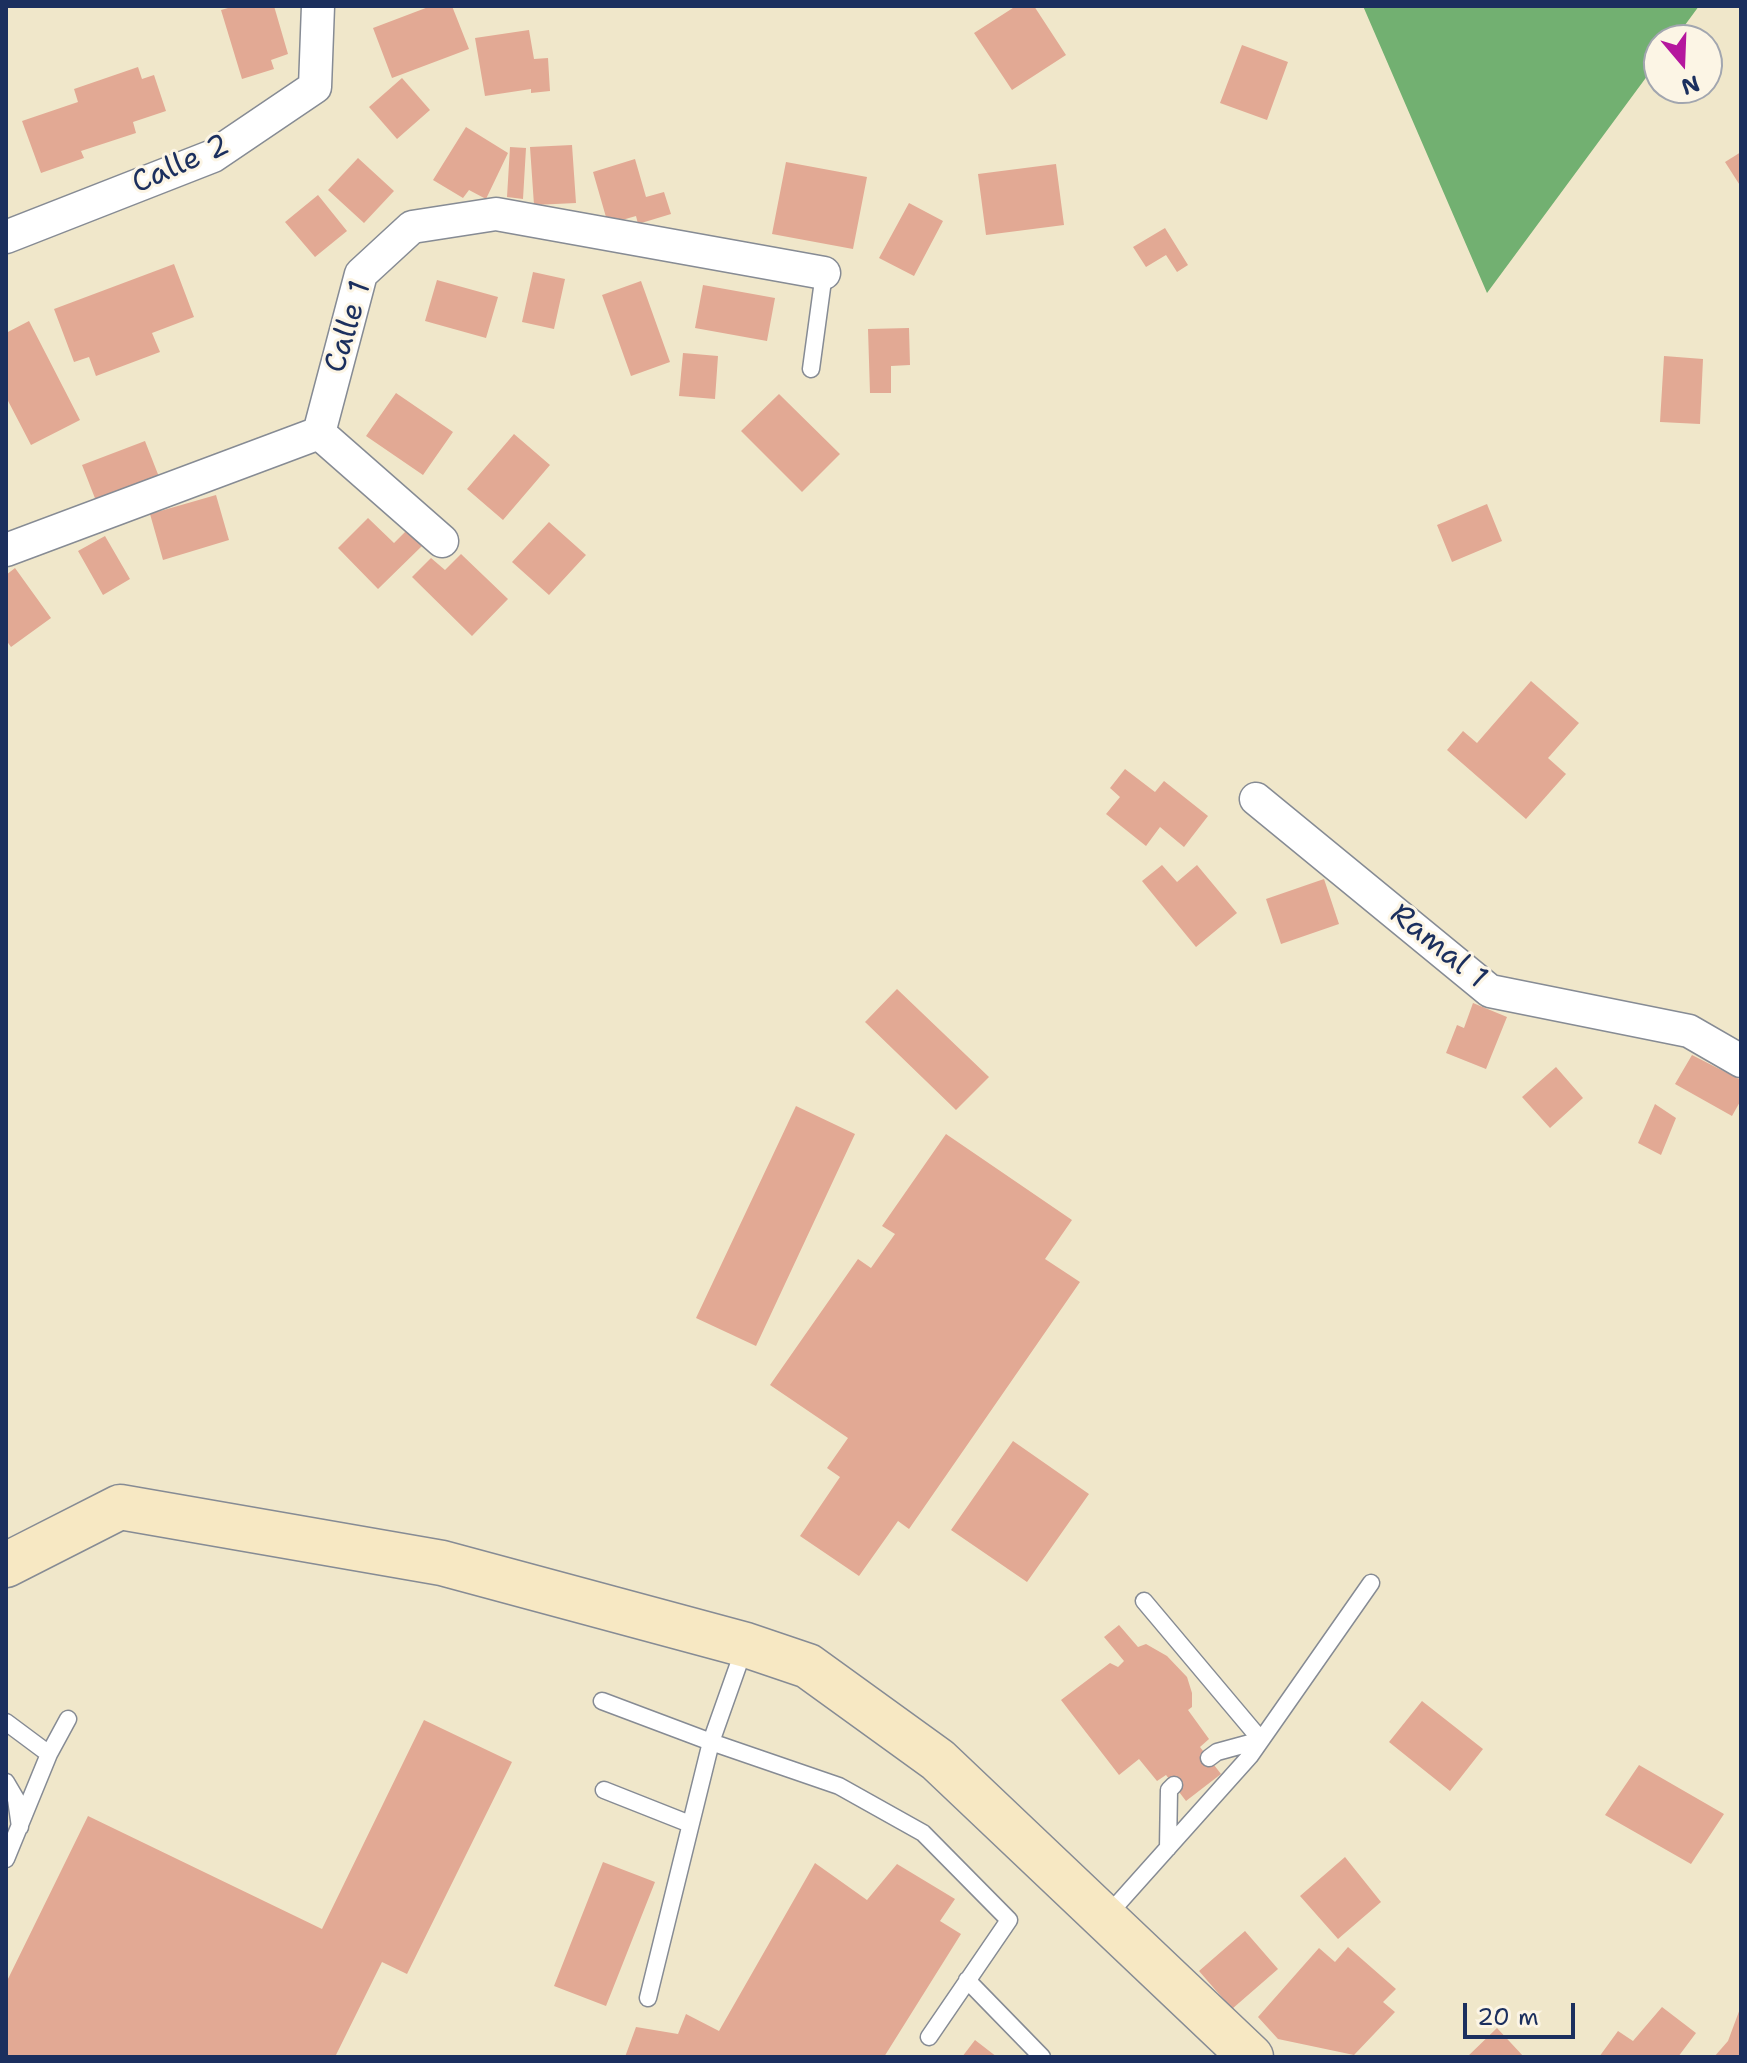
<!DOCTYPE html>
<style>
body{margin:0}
#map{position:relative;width:1747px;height:2063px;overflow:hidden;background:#f0e7ca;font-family:"Shantell Sans",sans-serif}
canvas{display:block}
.frame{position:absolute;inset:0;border:8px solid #1b2f5e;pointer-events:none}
.north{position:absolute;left:1643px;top:24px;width:80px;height:80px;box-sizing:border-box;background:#fcf5e5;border:2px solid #a2a6af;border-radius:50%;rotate:161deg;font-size:22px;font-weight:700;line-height:32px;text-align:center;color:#1b2f5e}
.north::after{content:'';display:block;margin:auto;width:28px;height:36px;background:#b5179e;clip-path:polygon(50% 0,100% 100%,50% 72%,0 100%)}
.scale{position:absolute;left:1463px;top:2003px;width:112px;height:36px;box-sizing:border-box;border:4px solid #1b2f5e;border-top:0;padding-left:10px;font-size:24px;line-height:28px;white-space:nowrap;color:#1b2f5e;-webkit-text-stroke:6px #fcf5e5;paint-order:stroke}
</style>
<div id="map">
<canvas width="1747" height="2063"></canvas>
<div class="frame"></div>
<div class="north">N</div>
<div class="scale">20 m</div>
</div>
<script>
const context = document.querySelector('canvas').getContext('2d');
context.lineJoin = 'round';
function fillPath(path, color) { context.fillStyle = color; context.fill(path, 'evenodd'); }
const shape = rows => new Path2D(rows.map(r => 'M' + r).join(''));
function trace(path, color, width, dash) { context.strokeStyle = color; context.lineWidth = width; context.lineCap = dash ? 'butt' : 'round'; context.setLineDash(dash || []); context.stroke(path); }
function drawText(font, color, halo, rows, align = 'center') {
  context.font = font + ' "Shantell Sans",sans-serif'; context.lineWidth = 6; context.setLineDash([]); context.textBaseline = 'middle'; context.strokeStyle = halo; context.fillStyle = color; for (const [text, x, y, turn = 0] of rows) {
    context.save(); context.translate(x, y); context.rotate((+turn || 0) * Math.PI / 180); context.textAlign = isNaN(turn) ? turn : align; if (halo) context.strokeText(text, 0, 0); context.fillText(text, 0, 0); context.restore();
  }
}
const forest = shape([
 [1363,6,1699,6,1674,40,1659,40,1659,60,1487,293]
]);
const building = shape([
 [235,6,274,6,288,54,271,60,274,69,242,79,221,10],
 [431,6,452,6,469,49,392,78,373,28],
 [1016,6,1034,6,1066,55,1012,90,974,33],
 [529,30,534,59,548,58,550,91,531,93,531,89,485,96,475,38],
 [1242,45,1288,62,1267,120,1220,103],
 [138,67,142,79,154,75,166,111,133,122,136,133,81,151,84,158,41,173,22,121,78,102,74,89],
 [402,78,430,110,397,139,369,107],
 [466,127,508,153,486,199,469,190,463,198,433,180],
 [572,145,576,203,534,205,530,147],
 [510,147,526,148,523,199,507,197],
 [1741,152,1741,187,1725,162],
 [358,158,394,191,364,223,328,190],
 [635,159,646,197,664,192,671,214,638,224,636,216,608,224,593,172],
 [786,162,867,177,853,249,772,234],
 [1056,164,1064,225,986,235,978,174],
 [318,195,347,231,315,257,285,222],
 [909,203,943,221,914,276,879,258],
 [1165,228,1188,265,1177,272,1166,255,1146,267,1133,247],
 [174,264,194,317,152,333,160,352,96,376,89,357,74,362,54,309],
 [533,272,565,279,554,329,522,322],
 [437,280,498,297,486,338,425,321],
 [641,281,670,362,631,376,602,295],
 [703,285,775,298,767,341,695,328],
 [29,321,80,420,31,445,6,397,6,333],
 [909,328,910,365,891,366,891,393,870,393,868,329],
 [683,353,718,356,715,399,679,396],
 [1664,356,1703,359,1700,424,1660,422],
 [396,393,453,432,423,475,366,436],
 [779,394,840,454,802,492,741,431],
 [514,434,550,465,503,520,467,489],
 [145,441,161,482,98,506,82,465],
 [216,495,229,540,163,560,150,514],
 [1487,504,1502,541,1452,562,1437,525],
 [368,518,394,543,408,529,423,545,378,589,338,548],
 [549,522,586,555,549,595,512,562],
 [105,536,130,579,103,595,78,551],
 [461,554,508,599,472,636,412,577,431,558,445,570],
 [15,568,51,618,11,647,6,640,6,575],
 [1531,681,1579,723,1548,758,1566,774,1526,819,1447,750,1463,731,1477,743],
 [1125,769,1155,792,1164,781,1208,816,1184,847,1160,827,1146,846,1106,814,1120,797,1110,788],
 [1162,865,1177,882,1197,865,1237,913,1196,947,1142,881],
 [1324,879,1339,924,1281,944,1266,899],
 [897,989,989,1077,956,1110,865,1022],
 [1473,1003,1507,1017,1486,1069,1446,1053,1457,1025,1464,1028],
 [1692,1055,1741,1080,1741,1100,1732,1116,1675,1084],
 [1556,1067,1583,1098,1550,1128,1522,1097],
 [1655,1104,1676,1118,1661,1155,1638,1143],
 [796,1106,855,1134,756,1346,696,1318],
 [946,1134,1072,1220,1045,1259,1080,1282,909,1529,898,1521,859,1576,800,1536,840,1477,827,1468,848,1438,770,1385,858,1259,871,1268,895,1234,882,1226],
 [1013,1441,1089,1494,1027,1582,951,1530],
 [1119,1625,1138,1647,1146,1644,1167,1656,1187,1677,1192,1693,1192,1707,1188,1710,1209,1739,1200,1747,1221,1774,1186,1801,1166,1775,1157,1781,1139,1759,1119,1775,1061,1700,1110,1663,1118,1667,1124,1661,1104,1637],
 [1422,1701,1483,1749,1450,1791,1389,1742],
 [424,1720,512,1762,407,1974,382,1962,335,2057,6,2057,6,1983,88,1816,322,1929],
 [1639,1765,1724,1814,1691,1864,1605,1815],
 [1345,1857,1381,1902,1338,1939,1300,1896],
 [603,1862,655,1882,606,2006,554,1986],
 [815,1863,867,1900,897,1864,955,1899,940,1921,961,1934,884,2057,625,2057,636,2027,678,2034,686,2014,719,2031],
 [1245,1931,1278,1969,1232,2009,1199,1971],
 [1348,1947,1396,1989,1383,2002,1395,2012,1354,2055,1278,2039,1258,2017,1319,1948,1335,1962],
 [1741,2006,1741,2057,1714,2057,1728,2041],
 [1662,2007,1696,2033,1678,2057,1599,2057,1618,2031,1633,2041],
 [1497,2028,1524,2057,1467,2057],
 [975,2040,997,2057,962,2057]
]);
const lane = shape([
 [811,369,824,273],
 [1144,1601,1261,1740,1217,1752,1209,1758],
 [745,1646,711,1742,839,1786,923,1833,1009,1920,929,2037],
 [602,1701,711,1742,648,1998],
 [6,1722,49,1754],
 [6,1782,16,1799,20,1827],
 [604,1790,690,1824],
 [1168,1848,1169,1790,1174,1785],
 [6,1859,49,1754,68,1719],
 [1106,1917,1250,1756,1371,1583],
 [967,1980,1042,2057]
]);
const street = shape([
 [6,237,213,156,315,87,318,6],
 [319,433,442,541],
 [6,550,319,433,361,274,412,227,496,214,824,273],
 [1256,799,1490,991,1689,1031,1741,1061]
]);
const secondary = shape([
 [6,1565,120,1507,442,1563,746,1645,808,1666,938,1760,1251,2057]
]);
const streetNames = [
 ["Calle 2",181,165,-24],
 ["Calle 1",349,327,-73],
 ["Ramal 1",1438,947,39]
];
fillPath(forest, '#72b071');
fillPath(building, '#e2a994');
trace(lane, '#868b94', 19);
trace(street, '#868b94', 35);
trace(secondary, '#868b94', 47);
trace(lane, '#fff', 16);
trace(street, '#fff', 32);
trace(secondary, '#f7e8c3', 44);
drawText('30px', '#1b2f5e', '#fcf5e5', streetNames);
</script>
